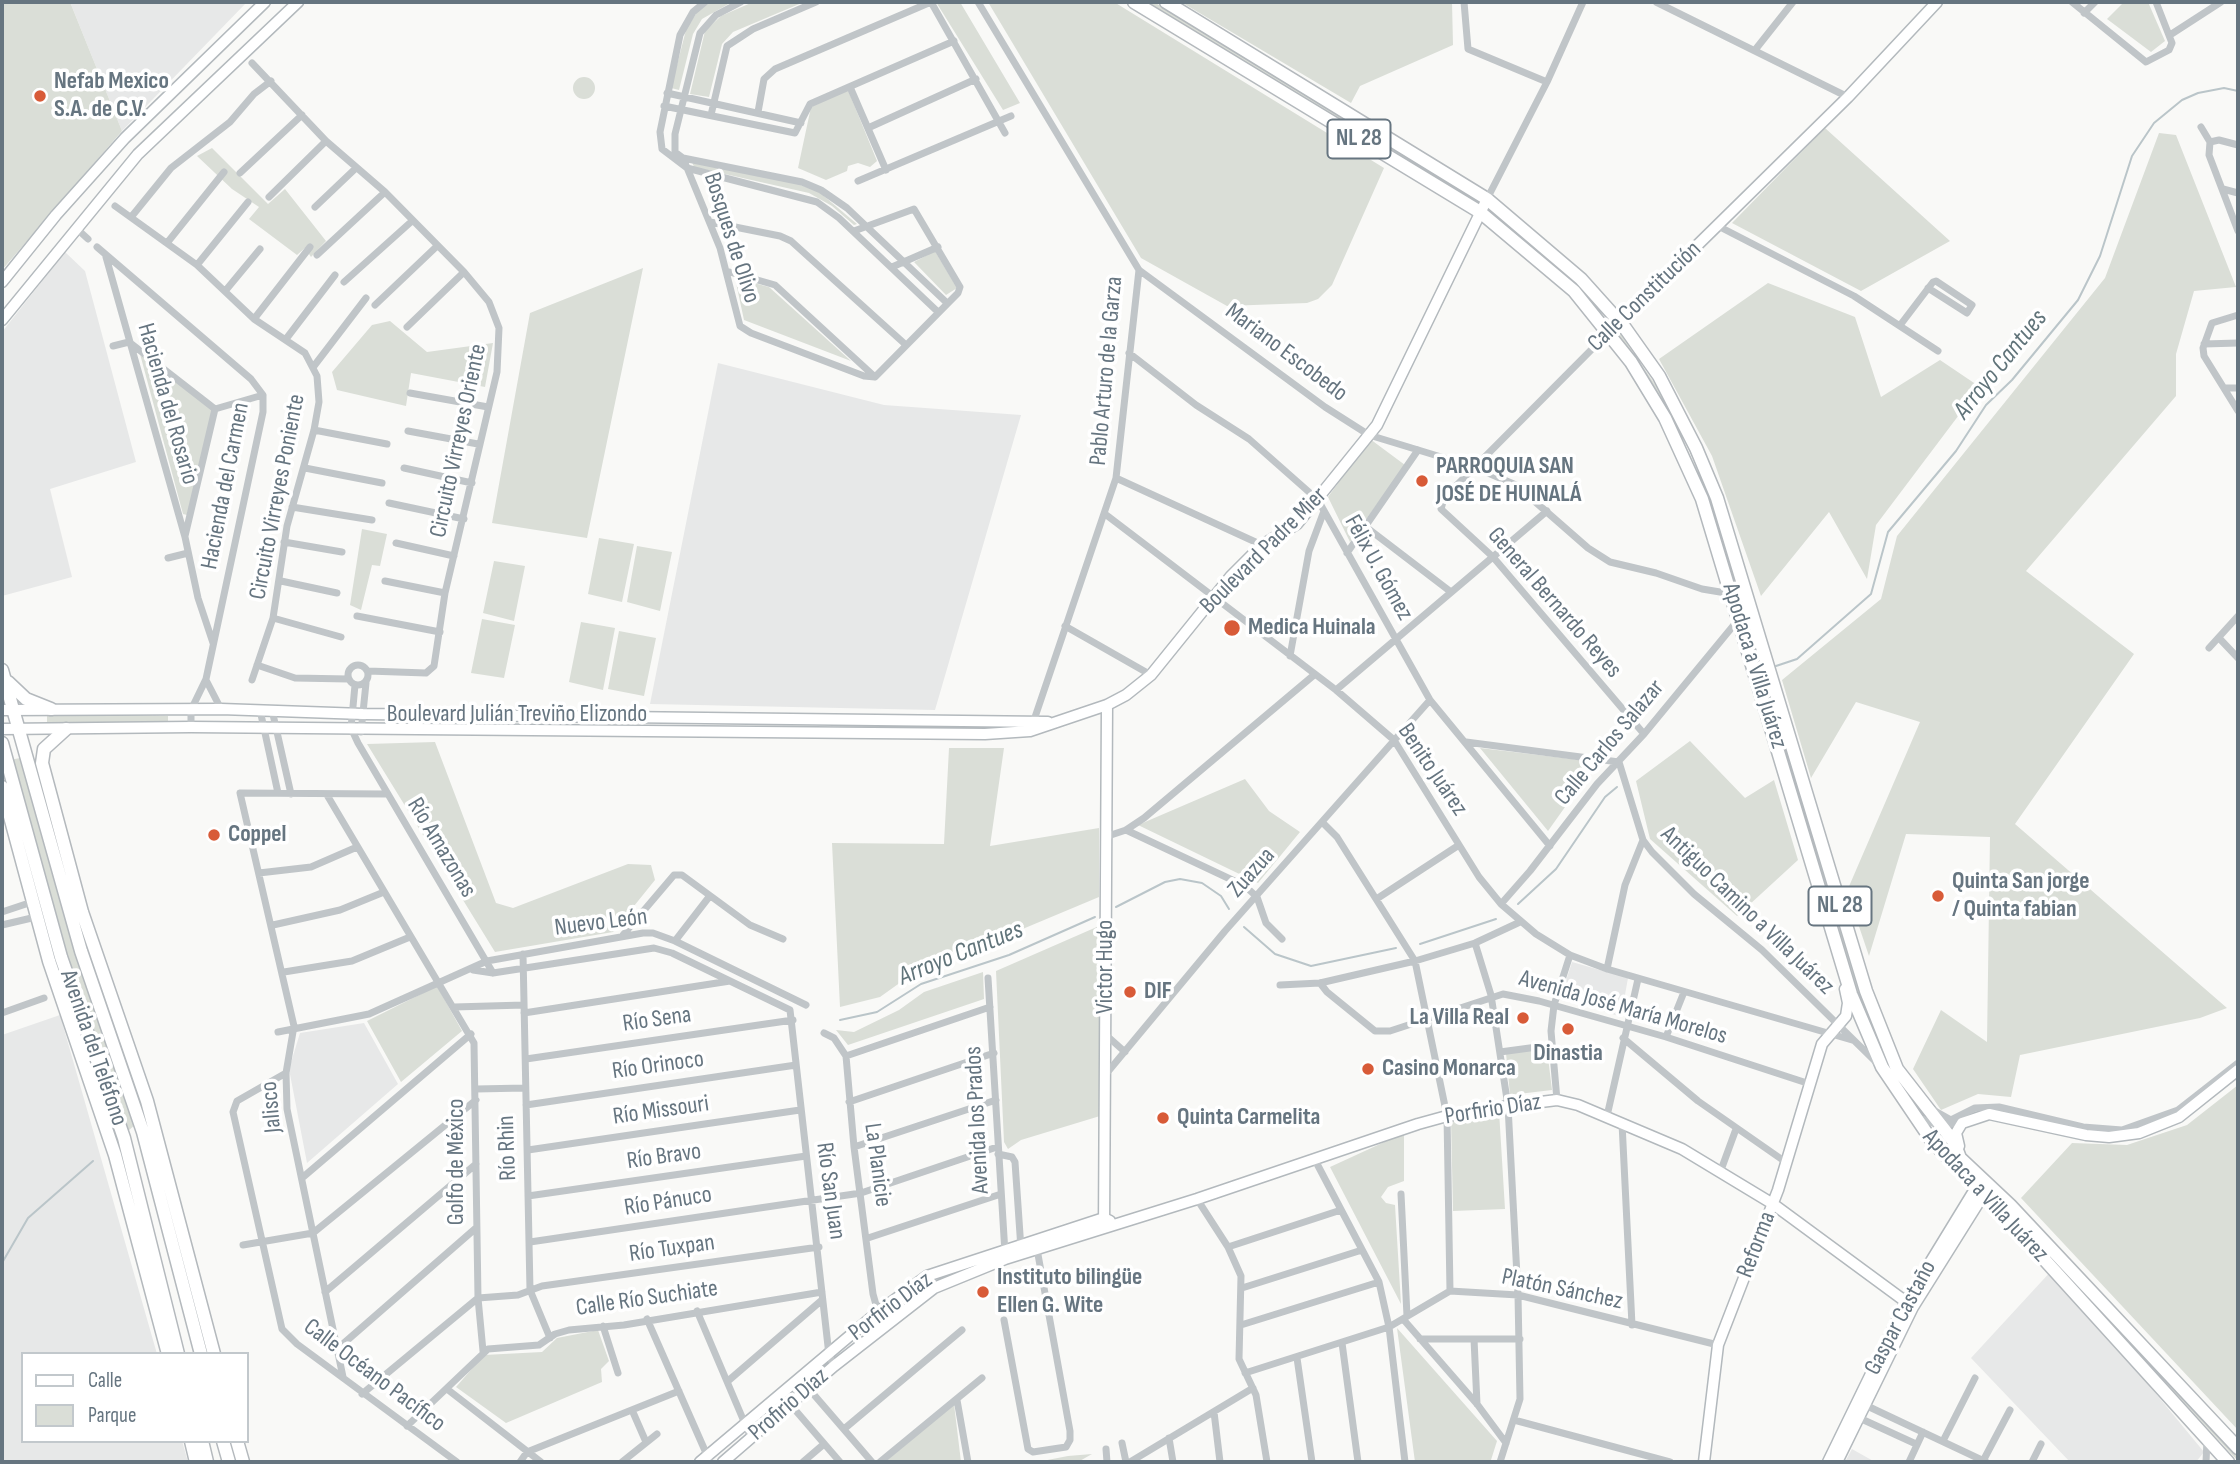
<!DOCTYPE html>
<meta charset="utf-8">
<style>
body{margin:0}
#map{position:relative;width:2240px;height:1464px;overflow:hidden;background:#f9f9f7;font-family:"Sofia Sans Condensed",sans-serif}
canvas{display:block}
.frame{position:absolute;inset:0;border:4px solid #667580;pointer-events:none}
.legend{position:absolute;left:21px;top:1352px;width:228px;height:91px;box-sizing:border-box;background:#fff;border:2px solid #c2c8cc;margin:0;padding:9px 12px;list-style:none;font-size:21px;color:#667580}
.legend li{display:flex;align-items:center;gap:14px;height:35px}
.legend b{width:35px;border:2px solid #c2c8cc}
</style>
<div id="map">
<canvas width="2240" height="1464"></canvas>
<div class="frame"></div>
<ul class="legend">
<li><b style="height:9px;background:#fff"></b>Calle</li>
<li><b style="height:19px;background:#daded7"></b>Parque</li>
</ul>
</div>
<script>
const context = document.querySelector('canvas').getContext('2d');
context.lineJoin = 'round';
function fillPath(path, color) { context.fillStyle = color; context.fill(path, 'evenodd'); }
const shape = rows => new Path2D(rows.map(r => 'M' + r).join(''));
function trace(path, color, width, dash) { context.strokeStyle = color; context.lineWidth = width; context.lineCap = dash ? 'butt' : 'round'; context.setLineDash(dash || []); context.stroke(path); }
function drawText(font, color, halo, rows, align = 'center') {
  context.font = font + ' "Sofia Sans Condensed",sans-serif'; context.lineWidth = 7; context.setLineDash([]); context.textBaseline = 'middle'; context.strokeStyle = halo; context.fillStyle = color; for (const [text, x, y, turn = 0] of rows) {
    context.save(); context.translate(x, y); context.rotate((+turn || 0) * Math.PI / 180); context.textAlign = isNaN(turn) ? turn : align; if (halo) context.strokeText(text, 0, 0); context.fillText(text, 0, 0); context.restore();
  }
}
const built = shape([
 [70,2,247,2,122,131],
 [65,252,85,271,136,462,50,489,72,577,2,596,2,332],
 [718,363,884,405,1021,415,935,710,650,704],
 [1572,962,1628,978,1621,1017,1561,996],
 [60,1015,157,1354,23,1354,23,1441,182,1441,188,1462,2,1462,2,1035],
 [364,1023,398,1084,307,1163,289,1069,300,1033],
 [2053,1269,2204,1452,2196,1462,2070,1462,1971,1358],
 [1852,1449,1875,1462,1845,1462]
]);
const green = shape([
 [2,2,70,2,122,131,2,270],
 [710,2,732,2,702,19,693,34,679,90,671,88,686,30,697,12],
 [753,2,804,2,733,32,722,44,709,97,690,94,705,31,721,16],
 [936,2,960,2,1020,103,1003,110],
 [988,2,1114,2,1384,168,1332,285,1318,299,1307,303,1227,306,1141,258],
 [1143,2,1154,2,1440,176,1477,203],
 [1181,2,1452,2,1453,45,1360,86,1351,103],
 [2124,2,2148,2,2165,41,2151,52,2107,19],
 '573 88a11 11 0 1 1 22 0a11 11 0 1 1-22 0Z',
 [848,90,877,161,870,167,858,163,848,166,847,171,826,180,798,168,811,107],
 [1825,128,1950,241,1861,291,1732,223],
 [2159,133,2176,135,2236,287,2194,291,2176,354,2176,396,2026,571,2134,654,2015,824,2227,1008,2200,1018,2020,1055,2011,1097,1978,1094,1941,1110,1913,1069,1941,1010,1987,1042,1990,837,1906,834,1869,956,1847,891,1920,722,1856,702,1811,778,1782,680,1881,599,1897,536,2105,278],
 [212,148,268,204,285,189,326,241,311,257,305,248,297,255,249,219,259,207,232,189,197,156],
 [692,162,798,184,818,191,857,224,854,225,832,206,809,193,694,167],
 [935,251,957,288,946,295,914,262],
 [643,268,587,538,492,523,530,313],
 [735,278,769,287,851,361,744,320],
 [1768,283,1855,317,1881,397,1940,360,1980,387,1876,525,1867,579,1829,512,1761,596,1712,456,1659,359],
 [390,321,427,352,493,343,485,387,411,373,406,406,337,390,332,372,372,325],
 [1620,333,1663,396,1706,490,1619,338],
 [140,354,212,410,187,515,183,514],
 [1370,439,1405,465,1350,542,1328,497],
 [1712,508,1737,584,1737,589,1710,511],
 [362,529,387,534,380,566,372,565,361,610,350,605],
 [599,538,634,544,622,602,588,594],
 [637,546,672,552,660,611,627,602],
 [494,561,525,566,514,621,483,613],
 [482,619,515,625,504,678,471,673],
 [581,622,615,628,603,690,569,682],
 [619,631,656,638,644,696,608,689],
 [1758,671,1771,696,1874,1031,1916,1108,1887,1063,1859,1004],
 [47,714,168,716,168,724,47,722],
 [1690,741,1745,798,1774,780,1798,860,1737,916,1650,839,1636,781],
 [435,742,496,903,513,908,628,864,651,865,655,880,613,932,495,952,367,744],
 [949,748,1004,748,990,846,1099,828,1099,897,908,977,880,997,840,1007,832,843,944,844],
 [1480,748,1597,762,1548,831],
 [20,758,76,953,136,1124,128,1131,64,949,10,760],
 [1245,779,1269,811,1300,832,1258,883,1138,825],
 [1099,926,1100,1116,1021,1140,1008,1149,1004,1142,996,971],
 [983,972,984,999,848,1045,836,1030,854,1032,899,1010,924,992],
 [437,986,462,1031,401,1082,367,1021],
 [1547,1049,1552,1090,1510,1095,1506,1053],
 [2238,1085,2238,1430,2021,1198,2072,1143,2127,1145,2187,1125],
 [1499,1111,1505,1209,1453,1211,1451,1119],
 [1404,1133,1404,1181,1388,1187,1381,1197,1386,1203,1395,1205,1401,1304,1330,1167],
 [2035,1242,2238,1453,2238,1461],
 [1397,1328,1497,1441,1491,1460,1415,1462],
 [598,1330,609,1361,601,1369,602,1382,506,1423,456,1387,484,1355,542,1352,557,1338],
 [954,1404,961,1462,885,1462],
 [1092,1454,1078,1462,1037,1462,1068,1456]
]);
const stream = shape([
 [1776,666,1797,659,1871,594,1888,532,1956,451,1986,405,2012,380,2078,300,2100,256,2132,156,2154,123,2182,100,2198,93,2224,88,2238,91],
 [1518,904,1556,869,1605,797,1617,787],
 [1116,907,1165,882,1180,879,1202,883,1221,896,1229,909],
 [1244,927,1275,954,1311,966,1396,948],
 [1420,944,1496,919],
 [840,1020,877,1012,921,984,1009,955,1095,917],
 [2,1263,28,1218,93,1161]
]);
const street = shape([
 [705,2,693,12,680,35,660,132,662,149,687,168,817,202,839,218,938,312],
 [741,2,716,15,700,33,675,134,675,152,683,158,802,182,821,190,847,208,947,303],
 [931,2,1005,133],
 [978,2,1139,270,1325,407,1369,435,1474,467,1516,485,1588,548,1610,562,1656,573,1702,589,1732,594],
 [1464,2,1468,49,1547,82],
 [1656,2,1848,97],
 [2072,2,2146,62,2169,50,2172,43,2156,2],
 [2084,13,2095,2],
 [2170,35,2221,2],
 [1755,50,1793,2],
 [252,63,326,141,385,192,464,272,489,302,499,328,497,372,445,593,434,666,426,673,368,671],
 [850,87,886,170],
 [667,93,801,123],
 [664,106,795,133,810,104,954,41],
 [758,112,764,79,775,69,931,2],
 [711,115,727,46,753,29,816,2],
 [2201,127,2210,142],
 [868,128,976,79],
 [2210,142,2209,155,2238,231],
 [2210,142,2219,140,2238,145],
 [683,158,720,248,740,326,751,333,864,376,875,377,958,293,960,287,914,209,854,231],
 [240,173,302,115],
 [858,181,1011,116],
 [2223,189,2238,193],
 [269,197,326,141],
 [1487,199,1547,82,1583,2],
 [115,206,197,265,254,319,305,353,317,376,319,402,314,430,287,526,273,618,252,680],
 [315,207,356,168],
 [132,216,171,168,230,122,254,94,271,81],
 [710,222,780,236,791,241,906,345],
 [1718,226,1854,296,1938,351],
 [76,228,88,239],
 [167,243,224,172],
 [97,247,251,379,263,395,263,412,206,679,191,710,191,727],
 [317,255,385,192],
 [106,257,185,537,198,598,213,643],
 [197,265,248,202],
 [892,267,938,247],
 [726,271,775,285,875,377],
 [344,282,412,221],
 [226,290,260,249],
 [375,305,436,247],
 [2238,315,2212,323,2203,348,2204,356,2238,411],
 [254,319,310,247],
 [1901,324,1933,282,1936,281,1972,305,1967,313,1928,288],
 [407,327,464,272],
 [1608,333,1444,498,1441,509,1493,557,1644,734],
 [286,339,335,275],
 [2204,344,2238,343],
 [113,346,129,342,215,409,185,536],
 [1129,353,1196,405,1249,439,1318,500,1430,700,1550,846],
 [314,366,366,298],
 [2225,388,2238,388],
 [410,393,488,407],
 [215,409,263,395],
 [314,430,387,444],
 [408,431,478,444],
 [305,468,382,483],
 [404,468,472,483],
 [1116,478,1262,545],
 [389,503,464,519],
 [292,507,372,520],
 [1105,514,1336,690,1394,740,1479,877,1501,904,1536,934,1570,955,1607,969,1852,1040],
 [1366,527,1451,592],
 [284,542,342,552],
 [396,543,454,556],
 [1347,553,1418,450],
 [168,558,188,553],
 [281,581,337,593],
 [385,581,445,593],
 [357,616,440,632],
 [273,618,341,637],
 [1065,626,1151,675],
 [2219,638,2238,658],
 [2209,648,2238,616],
 [1290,656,1309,551,1324,511],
 '348 675a10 10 0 1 1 20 0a10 10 0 1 1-20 0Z',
 [257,665,295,678,348,679],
 [206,680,221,709],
 [355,685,351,728,358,743,493,973],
 [1336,690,1547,511],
 [260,710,278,793],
 [272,710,291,794],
 [1033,723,1116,478,1139,270],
 [361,732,366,683],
 [1466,742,1619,762],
 [1619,762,1643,840,1652,852,1694,894,1762,950,1877,1063],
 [327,795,474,1043,478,1298,483,1351],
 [1323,823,1337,837,1415,961,1447,1116,1450,1291],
 [1126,830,1245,886,1257,897,1266,923,1282,939],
 [1108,836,1126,830,1144,818,1314,675],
 [259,873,311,867,357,847],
 [1378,898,1459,845],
 [1501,904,1530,871,1597,784,1644,734,1738,620],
 [2,912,32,902],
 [2,925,36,917],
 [273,925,340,910,384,892],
 [623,935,674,875,682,875,750,925,783,939],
 [675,941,709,897],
 [1475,943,1491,995,1508,1106,1518,1295,1520,1399,1500,1462],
 [523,954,530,1290,550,1338],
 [1607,969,1625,885,1643,840],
 [473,970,493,973,654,948,672,953,790,1010,829,1355,834,1366],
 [284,972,352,961,410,937],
 [988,978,1005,1253],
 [1320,983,1327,992,1375,1031,1390,1031,1503,994,1539,1001,1666,1037,1810,1084],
 [1280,985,1320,983,1415,961,1475,943,1520,922],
 [454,1007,524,1005],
 [2,1013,44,998],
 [524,1013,730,981],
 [278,1032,369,1014,487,961,643,933,653,933,675,941,806,1005],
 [824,1033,834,1038,846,1056,854,1147,873,1294,878,1312],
 [1106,1035,1125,1052],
 [1666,1037,1684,992],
 [1623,1038,1698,1101,1787,1163],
 [1500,1052,1552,1045],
 [846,1056,990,1007],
 [526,1059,793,1020],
 [286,1073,237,1101,233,1112,282,1329,297,1344,457,1462],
 [1106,1074,1225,931,1430,700],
 [476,1089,525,1088],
 [1557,1100,1551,1031,1554,1005,1570,955],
 [849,1102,994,1053],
 [526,1105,796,1065],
 [1935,1111,1951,1120,1975,1108,1999,1107,2083,1127,2122,1130,2178,1110,2238,1063],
 [1607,1116,1638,979],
 [1921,1119,1939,1125,1962,1123],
 [1622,1123,1632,1325],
 [854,1147,996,1100],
 [528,1150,800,1110],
 [998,1154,1012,1157,1015,1162,1021,1249],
 [1315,1160,1379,1282,1389,1327,1405,1462],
 [1721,1170,1736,1129],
 [302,1178,471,1034],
 [1401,1194,1407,1316],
 [528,1196,806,1156],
 [1197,1199,1228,1247,1241,1276,1239,1359,1256,1395,1267,1462],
 [868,1238,1001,1194],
 [530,1242,861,1193,997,1147],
 [243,1245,313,1233,476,1100],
 [1228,1247,1341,1210],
 [1242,1288,1362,1250],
 [325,1292,476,1164],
 [697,1311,751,1438],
 [647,1319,710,1462],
 [1403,1319,1477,1404,1506,1443],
 [1004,1320,1028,1449,1033,1452,1066,1447,1070,1440,1070,1431,1037,1249],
 [1241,1325,1379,1282],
 [603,1326,618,1373],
 [1420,1339,1520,1339],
 [1474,1339,1477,1404],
 [1342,1343,1358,1462],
 [336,1350,476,1228],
 [1297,1358,1312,1462],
 [1245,1373,1389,1327,1450,1291,1518,1295,1718,1345],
 [343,1377,287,1109,286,1073,294,1026,240,793,386,794],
 [728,1381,822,1300],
 [447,1389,541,1462],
 [809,1389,872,1462],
 [362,1394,478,1298,518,1295,542,1286,819,1247],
 [957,1400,968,1462],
 [790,1404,840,1462],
 [1863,1404,1986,1462],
 [632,1410,646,1442],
 [1214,1412,1220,1462],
 [1855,1416,1916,1444],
 [1514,1420,1670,1462],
 [407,1426,488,1349,539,1345,555,1334,569,1330,624,1325,822,1292],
 [844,1429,962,1330],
 [1169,1438,1173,1462],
 [1943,1441,1975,1378],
 [1122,1443,1126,1462],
 [1106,1449,1107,1462],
 [1983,1461,2010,1410],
 [520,1462,527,1452,679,1391],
 [622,1462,657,1434],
 [803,1462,824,1444],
 [880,1462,982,1378],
 [1130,1462,1253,1388],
 [1909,1462,1923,1432],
 [2032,1462,2041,1444],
 [2206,1462,2207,1440]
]);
const secondary = shape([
 [2,282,56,215,125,138,265,2],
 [2,320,138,154,298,2],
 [1609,332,1848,97,1937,2],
 [2,710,221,709,363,714,1048,722],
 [2,729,191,727,985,734,1030,731,1107,705,1126,695,1151,675,1231,576,1262,545,1297,524,1377,425,1487,199],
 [1959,1146,1956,1133,1962,1123,1989,1114,2086,1135,2109,1137,2139,1133,2179,1117,2238,1070],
 [1104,1228,1107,705],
 [700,1462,878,1312,927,1276,1104,1218,1110,1221],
 [723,1462,834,1366,934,1288,1005,1259,1197,1199,1418,1124,1447,1116,1508,1106,1557,1100,1578,1105,1682,1149,1773,1204,1913,1307],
 [1704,1462,1718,1345,1778,1190,1822,1044,1846,1016,1848,1003,1845,989],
 [1828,1462,1906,1302,1980,1181],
 [1837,1462,1913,1307,1987,1189]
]);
const primary = shape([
 [1134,2,1480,212,1574,291,1631,362,1665,418,1702,499,1851,994,1882,1067,1932,1141,2023,1236,2228,1462],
 [1166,2,1487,199,1581,279,1625,328,1659,376,1696,448,1717,498,1866,991,1897,1069,1954,1142,1960,1158,2010,1205,2238,1448],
 [2,670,81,951,143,1132,201,1354],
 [8,682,26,699,51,709],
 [66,729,44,749,42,763,82,912,147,1101,214,1354],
 [2,743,61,957,124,1138,178,1354],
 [2,787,49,961,115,1155,168,1354],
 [191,1441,196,1462],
 [202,1441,207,1462],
 [223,1441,229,1462],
 [237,1441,243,1462]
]);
const markers = [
 [40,96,7,"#d85b38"],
 [1422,481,7,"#d85b38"],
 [1232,628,9,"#d85b38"],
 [214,835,7,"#d85b38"],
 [1938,896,7,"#d85b38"],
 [1130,992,7,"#d85b38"],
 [1523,1018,7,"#d85b38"],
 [1568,1029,7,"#d85b38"],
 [1368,1069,7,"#d85b38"],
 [1163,1118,7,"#d85b38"],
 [983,1292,7,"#d85b38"]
];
const shields = [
 [1359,139,63],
 [1840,906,63]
];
const shieldNames = [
 ["NL 28",1359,139],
 ["NL 28",1840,906]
];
const poiNames = [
 ["Nefab Mexico",54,82],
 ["S.A. de C.V.",54,110],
 ["PARROQUIA SAN",1436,467],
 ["JOSÉ DE HUINALÁ",1436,495],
 ["Medica Huinala",1248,628],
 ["Coppel",228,835],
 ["Quinta San jorge",1952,882],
 ["/ Quinta fabian",1952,910],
 ["DIF",1144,992],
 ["La Villa Real",1509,1018,"right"],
 ["Dinastia",1568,1054,"center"],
 ["Casino Monarca",1382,1069],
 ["Quinta Carmelita",1177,1118],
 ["Instituto bilingüe",997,1278],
 ["Ellen G. Wite",997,1306]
];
const streetNames = [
 ["Bosques de Olivo",731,238,72],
 ["Calle Constitución",1645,297,-44],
 ["Mariano Escobedo",1286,353,37],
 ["Pablo Arturo de la Garza",1107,371,-85],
 ["Hacienda del Rosario",167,404,74],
 ["Circuito Virreyes Oriente",459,441,-78],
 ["Hacienda del Carmen",226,486,-79],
 ["Circuito Virreyes Poniente",278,497,-79],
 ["Boulevard Padre Mier",1264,551,-45],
 ["Félix U. Gómez",1378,568,61],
 ["General Bernardo Reyes",1554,603,49],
 ["Apodaca a Villa Juárez",1754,666,73],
 ["Boulevard Julián Treviño Elizondo",517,715],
 ["Calle Carlos Salazar",1610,743,-50],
 ["Benito Juárez",1432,770,56],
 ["Río Amazonas",441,848,59],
 ["Zuazua",1252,873,-48],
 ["Antiguo Camino a Villa Juárez",1747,911,44],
 ["Nuevo León",601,923,-7],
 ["Victor Hugo",1106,967,-90],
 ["Avenida José María Morelos",1623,1008,16],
 ["Río Sena",657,1020,-8],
 ["Avenida del Teléfono",93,1048,71],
 ["Río Orinoco",658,1066,-8],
 ["Jalisco",272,1107,-95],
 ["Porfirio Díaz",1493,1110,-9],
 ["Río Missouri",661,1111,-8],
 ["Avenida los Prados",978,1120,-93],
 ["Río Rhin",508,1148,-92],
 ["Río Bravo",664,1157,-8],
 ["Golfo de México",457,1162,-90],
 ["La Planicie",877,1165,82],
 ["Río San Juan",830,1191,82],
 ["Apodaca a Villa Juárez",1985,1196,47],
 ["Río Pánuco",668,1202,-9],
 ["Reforma",1757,1245,-69],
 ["Río Tuxpan",672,1249,-8],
 ["Platón Sánchez",1562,1290,12],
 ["Calle Río Suchiate",647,1299,-8],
 ["Porfirio Díaz",891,1307,-37],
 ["Gaspar Castaño",1901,1318,-62],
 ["Calle Océano Pacífico",374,1376,37],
 ["Profirio Díaz",789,1405,-41]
];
const waterNames = [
 ["Arroyo Cantues",2001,365,-51],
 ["Arroyo Cantues",961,954,-22]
];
fillPath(built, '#e7e8e8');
fillPath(green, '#daded7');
trace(stream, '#bac5c9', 2);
trace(secondary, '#b3b9bd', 13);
trace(primary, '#b4b9bd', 15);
trace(street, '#c0c5c8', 7);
trace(secondary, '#fff', 10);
trace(primary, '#fff', 12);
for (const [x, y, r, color] of markers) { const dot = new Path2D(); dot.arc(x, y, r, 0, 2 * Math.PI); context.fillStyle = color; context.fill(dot); trace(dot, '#fff', 2.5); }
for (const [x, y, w] of shields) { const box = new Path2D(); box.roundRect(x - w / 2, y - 19.5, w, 39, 5); context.fillStyle = '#fff'; context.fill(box); trace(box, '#667580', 2); }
drawText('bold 23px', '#667580', null, shieldNames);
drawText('bold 24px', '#667580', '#fff', poiNames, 'left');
drawText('24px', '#667580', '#fff', streetNames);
drawText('italic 26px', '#61747a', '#fff', waterNames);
</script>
